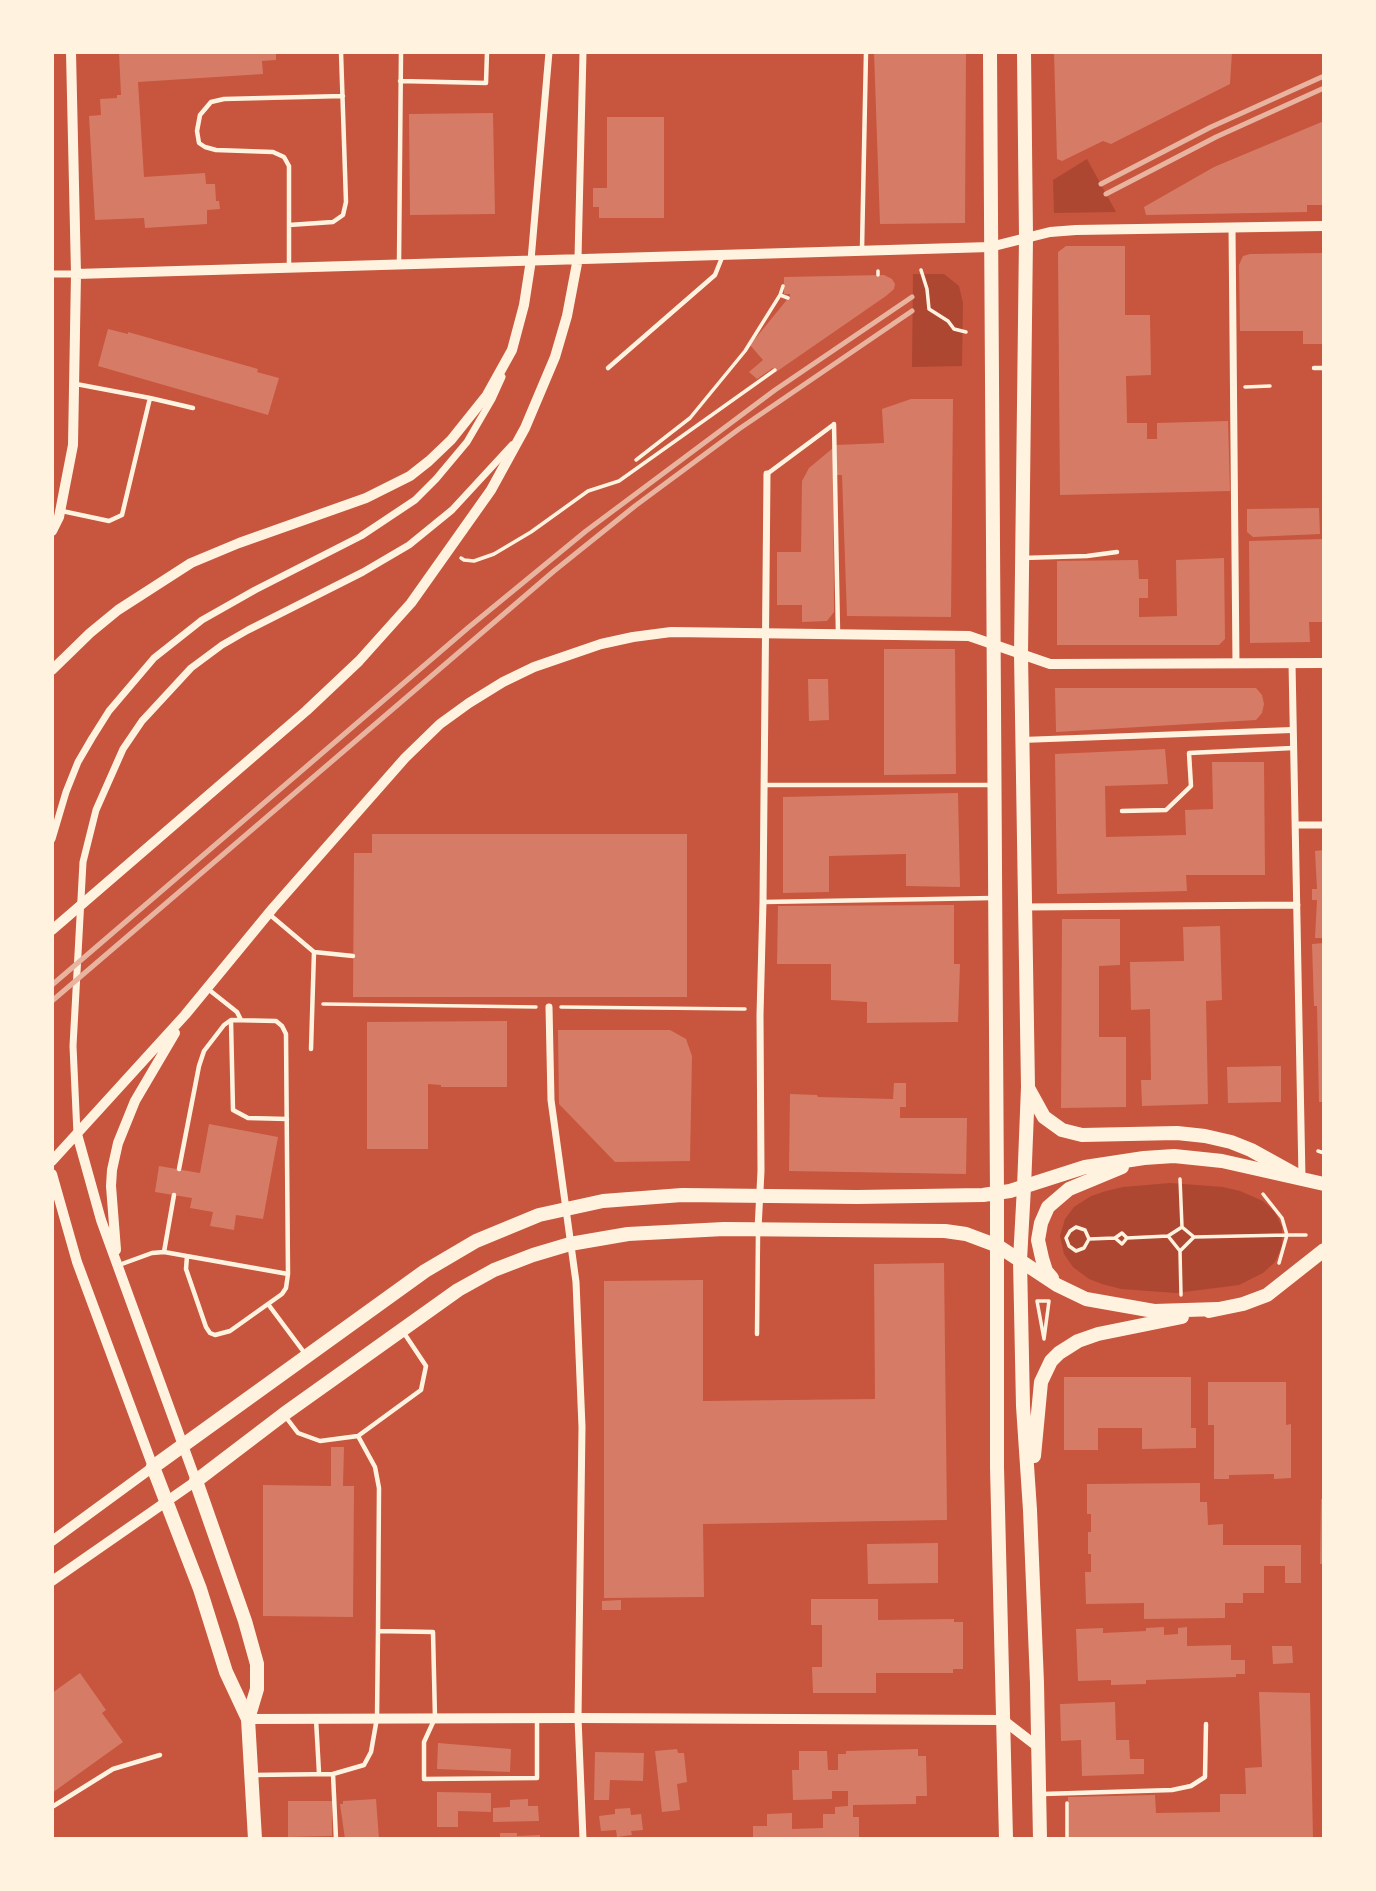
<!DOCTYPE html>
<style>
body{margin:0}
#map{position:relative;width:1376px;height:1891px;overflow:hidden;background:#c8553d;font-family:Commissioner,sans-serif}
canvas{display:block}
.frame{position:absolute;inset:0;border:54px solid #fff3e0;pointer-events:none}
</style>
<div id="map">
<canvas width="1376" height="1891"></canvas>
<div class="frame"></div>
</div>
<script>
const context = document.querySelector('canvas').getContext('2d');
context.lineJoin = 'round';
function fillPath(path, color) { context.fillStyle = color; context.fill(path, 'evenodd'); }
const shape = rows => new Path2D(rows.map(r => 'M' + r).join(''));
function trace(path, color, width, dash) { context.strokeStyle = color; context.lineWidth = width; context.lineCap = dash ? 'butt' : 'round'; context.setLineDash(dash || []); context.stroke(path); }
const green = shape([
 [1087,159,1116,212,1054,213,1053,180],
 [913,274,944,274,959,286,963,303,962,366,912,367],
 [1170,1183,1223,1187,1240,1191,1263,1201,1275,1212,1282,1227,1282,1246,1275,1262,1263,1273,1239,1285,1176,1293,1121,1289,1102,1284,1089,1279,1073,1267,1064,1254,1060,1236,1065,1219,1074,1207,1091,1196,1106,1191,1123,1187]
]);
const building = shape([
 [119,52,276,52,276,60,262,61,263,74,138,82,144,177,205,173,206,184,215,184,216,201,219,201,220,209,207,210,207,224,145,228,144,218,95,220,89,116,101,115,100,99,117,98,117,95,121,95],
 [874,52,966,52,965,223,880,224],
 [1054,52,1232,52,1230,84,1111,144,1103,141,1062,161,1057,159],
 [493,113,495,214,410,215,409,114],
 [607,117,664,117,664,218,599,218,599,207,593,207,593,188,607,188],
 [1324,121,1324,205,1307,205,1307,212,1146,215,1144,207,1214,167],
 [1066,246,1125,246,1125,315,1150,315,1151,375,1126,376,1127,423,1147,423,1147,439,1157,439,1157,423,1228,421,1230,491,1060,495,1058,252],
 [1324,253,1324,344,1303,344,1303,331,1240,331,1239,265,1243,256,1250,254],
 [884,275,892,279,895,284,894,289,886,296,776,372,773,368,757,379,749,372,763,360,750,345,790,296,790,294,784,294,784,277],
 [108,329,128,334,128,332,258,369,257,372,279,378,268,415,98,366],
 [911,399,953,399,951,617,847,616,842,475,837,475,836,445,884,443,882,409],
 [833,448,834,612,827,621,802,622,802,605,777,605,777,552,801,552,802,481,809,468],
 [1319,508,1320,534,1253,537,1247,532,1247,509],
 [1324,539,1324,622,1309,622,1310,642,1250,643,1249,541],
 [1224,558,1225,639,1219,645,1057,645,1057,561,1138,560,1139,579,1148,579,1148,598,1139,598,1139,617,1177,616,1176,560],
 [884,649,955,649,956,774,884,775],
 [808,679,828,679,829,720,809,721],
 [1055,688,1256,688,1262,695,1264,704,1262,713,1256,720,1056,732],
 [1165,749,1168,784,1105,786,1106,837,1186,835,1185,810,1213,809,1212,762,1264,762,1265,875,1186,875,1187,891,1057,894,1055,754],
 [958,793,960,887,906,886,906,854,829,856,829,892,783,893,783,797],
 [372,834,687,834,687,997,353,997,354,853,372,853],
 [1324,850,1324,938,1315,938,1317,900,1312,900,1312,889,1317,889,1315,851],
 [954,905,954,964,960,964,958,1022,867,1023,867,1002,831,1000,831,964,777,964,778,906],
 [1062,919,1120,919,1120,965,1099,966,1099,1037,1126,1037,1126,1107,1061,1108],
 [1220,926,1222,1000,1206,1001,1208,1104,1142,1106,1141,1080,1151,1080,1150,1009,1131,1010,1130,962,1184,961,1183,927],
 [1324,943,1324,1102,1319,1102,1317,1006,1314,1006,1312,944],
 [507,1021,507,1087,441,1087,441,1085,428,1084,428,1149,367,1149,367,1022],
 [558,1030,670,1030,686,1039,692,1056,690,1161,615,1162,559,1104],
 [1281,1066,1281,1102,1228,1103,1227,1067],
 [894,1083,906,1083,906,1107,900,1107,900,1118,967,1118,966,1174,789,1171,790,1094,817,1095,818,1097,893,1099],
 [209,1124,278,1137,263,1219,236,1215,234,1230,210,1226,213,1212,190,1208,192,1198,155,1192,159,1166,200,1173],
 [944,1263,947,1520,703,1524,704,1597,604,1598,604,1281,703,1280,703,1401,875,1399,874,1264],
 [1064,1377,1191,1377,1191,1428,1196,1428,1196,1448,1142,1449,1142,1428,1098,1428,1098,1450,1064,1450],
 [1208,1382,1286,1382,1286,1425,1291,1424,1291,1478,1274,1479,1274,1474,1229,1475,1229,1479,1214,1479,1214,1425,1208,1425],
 [331,1447,344,1447,343,1486,354,1486,353,1617,263,1616,263,1485,331,1486],
 [1200,1483,1200,1502,1207,1502,1208,1525,1223,1524,1223,1545,1301,1545,1301,1583,1285,1583,1285,1566,1264,1566,1264,1593,1243,1593,1243,1603,1225,1603,1225,1618,1144,1619,1144,1603,1086,1604,1085,1572,1091,1572,1091,1554,1088,1554,1088,1532,1091,1532,1091,1514,1087,1514,1087,1484],
 [1321,1499,1324,1499,1324,1564,1320,1564],
 [938,1543,938,1583,868,1584,867,1544],
 [811,1599,878,1599,878,1620,954,1619,954,1622,963,1622,963,1669,953,1669,953,1673,876,1673,876,1693,813,1693,812,1667,822,1667,822,1625,811,1625],
 [621,1600,621,1610,602,1610,602,1601],
 [1164,1627,1164,1635,1178,1634,1178,1628,1187,1627,1187,1646,1231,1645,1231,1660,1245,1660,1245,1674,1236,1674,1236,1677,1146,1680,1146,1684,1111,1685,1111,1680,1078,1681,1076,1629,1103,1628,1103,1633,1146,1631,1146,1628],
 [1272,1646,1292,1646,1293,1663,1273,1664],
 [80,1673,106,1710,102,1713,123,1742,52,1793,52,1693],
 [1259,1692,1310,1693,1313,1839,1068,1839,1068,1797,1155,1795,1156,1813,1220,1812,1220,1794,1246,1794,1245,1768,1262,1767],
 [1115,1702,1116,1740,1129,1740,1130,1759,1144,1759,1144,1774,1082,1776,1081,1740,1061,1741,1060,1704],
 [438,1743,511,1749,510,1772,437,1769],
 [677,1749,678,1753,684,1753,687,1782,677,1784,680,1810,662,1812,655,1751],
 [918,1749,918,1756,926,1756,927,1796,916,1796,916,1804,853,1805,853,1817,859,1817,859,1839,753,1839,753,1826,767,1826,767,1814,792,1813,792,1829,823,1828,823,1814,835,1814,835,1807,848,1806,848,1791,832,1791,832,1799,793,1800,792,1770,799,1770,799,1751,827,1751,828,1770,838,1770,838,1754,846,1754,846,1751],
 [595,1752,644,1753,643,1781,610,1780,609,1800,594,1800],
 [437,1792,491,1793,491,1812,458,1811,458,1827,437,1827],
 [376,1799,379,1839,345,1839,340,1804,343,1804,343,1801],
 [528,1799,528,1806,538,1806,539,1821,493,1822,493,1808,510,1807,510,1800],
 [288,1801,332,1801,332,1836,288,1837],
 [630,1808,631,1815,641,1814,643,1830,631,1831,632,1835,617,1837,616,1830,601,1831,599,1816,615,1814,615,1809],
 [500,1833,517,1833,517,1836,540,1835,540,1839,500,1839]
]);
const path = shape([
 [921,270,927,289,929,309,948,321,954,329,966,332],
 [878,271,878,275],
 [780,295,788,298],
 [1245,387,1270,386],
 [636,460,690,418,745,351,780,295,783,286],
 [461,558,464,560,474,561,494,554,531,532,588,491,619,481,775,370],
 [323,1004,536,1007],
 [561,1007,745,1009],
 [1318,1151,1324,1153],
 [1180,1179,1182,1227],
 [1194,1237,1180,1251,1168,1236,1182,1227,1194,1237,1287,1235,1282,1218,1263,1194],
 [1127,1238,1122,1244,1115,1238,1122,1233,1127,1238,1168,1236],
 [1089,1239,1084,1248,1076,1251,1069,1246,1066,1238,1070,1231,1076,1227,1085,1230,1089,1239,1115,1238],
 [1180,1251,1181,1295],
 [1279,1263,1287,1235,1306,1235],
 [1037,1301,1049,1301,1044,1339,1037,1301],
 [1067,1803,1067,1839]
]);
const service = shape([
 [400,81,486,83,487,52],
 [289,225,333,222,343,215,346,202,341,52],
 [862,249,866,52],
 [399,263,401,52],
 [289,267,289,166,284,157,273,152,216,150,205,147,199,143,197,131,200,115,211,102,224,99,343,96],
 [608,368,715,275,723,255],
 [1314,368,1324,368],
 [150,398,193,408],
 [834,424,838,633],
 [767,474,833,425],
 [62,511,109,521,122,515,150,398,76,384],
 [1023,558,1087,556,1117,552],
 [764,785,991,785],
 [1122,811,1166,810,1191,786,1189,753,1293,748],
 [763,902,993,898],
 [269,914,314,952,311,1049],
 [314,952,353,956],
 [208,989,237,1012,241,1020],
 [231,1021,233,1110,248,1118,287,1119],
 [179,1169,199,1066,204,1051,224,1025,231,1020,276,1021,282,1026,286,1034,288,1274,286,1288,282,1294,230,1331,215,1335,210,1333,206,1327,186,1269,187,1256],
 [164,1252,174,1195],
 [119,1265,152,1253,164,1252,288,1274],
 [268,1304,306,1355],
 [757,1334,758,1234],
 [285,1416,298,1433,320,1441,358,1436,421,1390,426,1366,404,1333],
 [358,1436,375,1467,379,1488,378,1631],
 [316,1719,319,1773],
 [333,1774,364,1765,371,1752,377,1718,378,1631,433,1632,435,1718,424,1742,424,1779,537,1778,537,1720],
 [253,1775,333,1774,336,1839],
 [1043,1794,1172,1790,1191,1786,1205,1777,1206,1724],
 [52,1807,113,1769,160,1755]
]);
const pedestrian = shape([
 [1022,740,1292,730]
]);
const minor = shape([
 [1232,227,1236,664],
 [578,258,583,52],
 [531,260,549,52],
 [52,274,76,274],
 [1292,663,1302,1178],
 [1296,825,1324,825],
 [52,839,66,792,78,762,92,738,109,711,154,658,202,620,255,590,361,536,415,500,436,479,467,442,492,399,502,377],
 [1025,907,1297,905],
 [549,1007,551,1100,576,1282,582,1427,578,1718,583,1839],
 [77,1134,73,1046,83,862,96,810,123,749,142,721,191,668,222,645,248,630,363,572,409,545,452,510,512,445],
 [758,1229,761,1171,760,1015,763,902,767,474]
]);
const tertiary = shape([
 [76,274,990,247,1050,232,1076,230,1324,226],
 [52,531,59,517,73,445,76,274,71,52],
 [52,670,90,633,118,610,191,563,239,543,366,498,410,476,429,461,451,440,487,395,512,350,524,305,531,260],
 [52,930,306,711,359,661,411,603,491,490,525,428,555,357,567,316,578,258],
 [52,1161,185,1015,273,908,405,758,440,724,469,703,503,682,534,667,601,644,633,637,671,632,969,636,1050,664,1324,663],
 [52,1174,77,1262,153,1467,52,1541],
 [116,1250,111,1186,112,1170,118,1143,135,1101,175,1033],
 [52,1581,196,1481,101,1220,77,1134],
 [248,1719,578,1718,1003,1720,1038,1747]
]);
const primary = shape([
 [990,52,997,1194],
 [1024,52,1026,237,1021,654,1028,1087,1024,1187],
 [1028,1088,1044,1117,1062,1130,1082,1135,1177,1133,1205,1136,1231,1142,1251,1150,1298,1176]
]);
const trunk = shape([
 [1024,1187,1020,1260,1023,1406,1030,1510,1037,1683,1040,1839],
 [997,1194,997,1467,1006,1839],
 [1052,1278,1046,1271,1042,1258,1038,1240,1041,1223,1048,1207,1069,1189,1122,1167],
 [1209,1311,1243,1304,1267,1295,1324,1250],
 [1034,1456,1041,1382,1051,1361,1059,1353,1078,1341,1098,1334,1182,1317],
 [248,1719,226,1672,200,1589,153,1467,425,1271,476,1241,539,1215,603,1201,682,1195,857,1197,983,1195,1010,1191,1085,1167,1144,1158,1174,1156,1222,1161,1324,1184],
 [255,1839,248,1719,257,1689,257,1664,245,1621,196,1481,284,1414,458,1290,494,1270,533,1255,570,1244,628,1234,724,1229,945,1231,966,1234,998,1246,1057,1285,1086,1299,1154,1311,1218,1309]
]);
const rail = shape([
 [1101,184,1211,127,1324,76],
 [1106,194,1216,137,1324,88],
 [52,985,469,627,586,531,775,390,912,297],
 [52,1001,554,571,635,506,739,429,912,311]
]);
fillPath(green, '#ae4732');
fillPath(building, '#d67c66');
trace(path, '#fff3e0', 3.5);
trace(service, '#fff3e0', 4.5);
trace(pedestrian, '#fff3e0', 6);
trace(minor, '#fff3e0', 7);
trace(tertiary, '#fff3e0', 10);
trace(primary, '#fff3e0', 14);
trace(trunk, '#fff3e0', 14);
trace(rail, '#e9b49f', 5);
</script>
